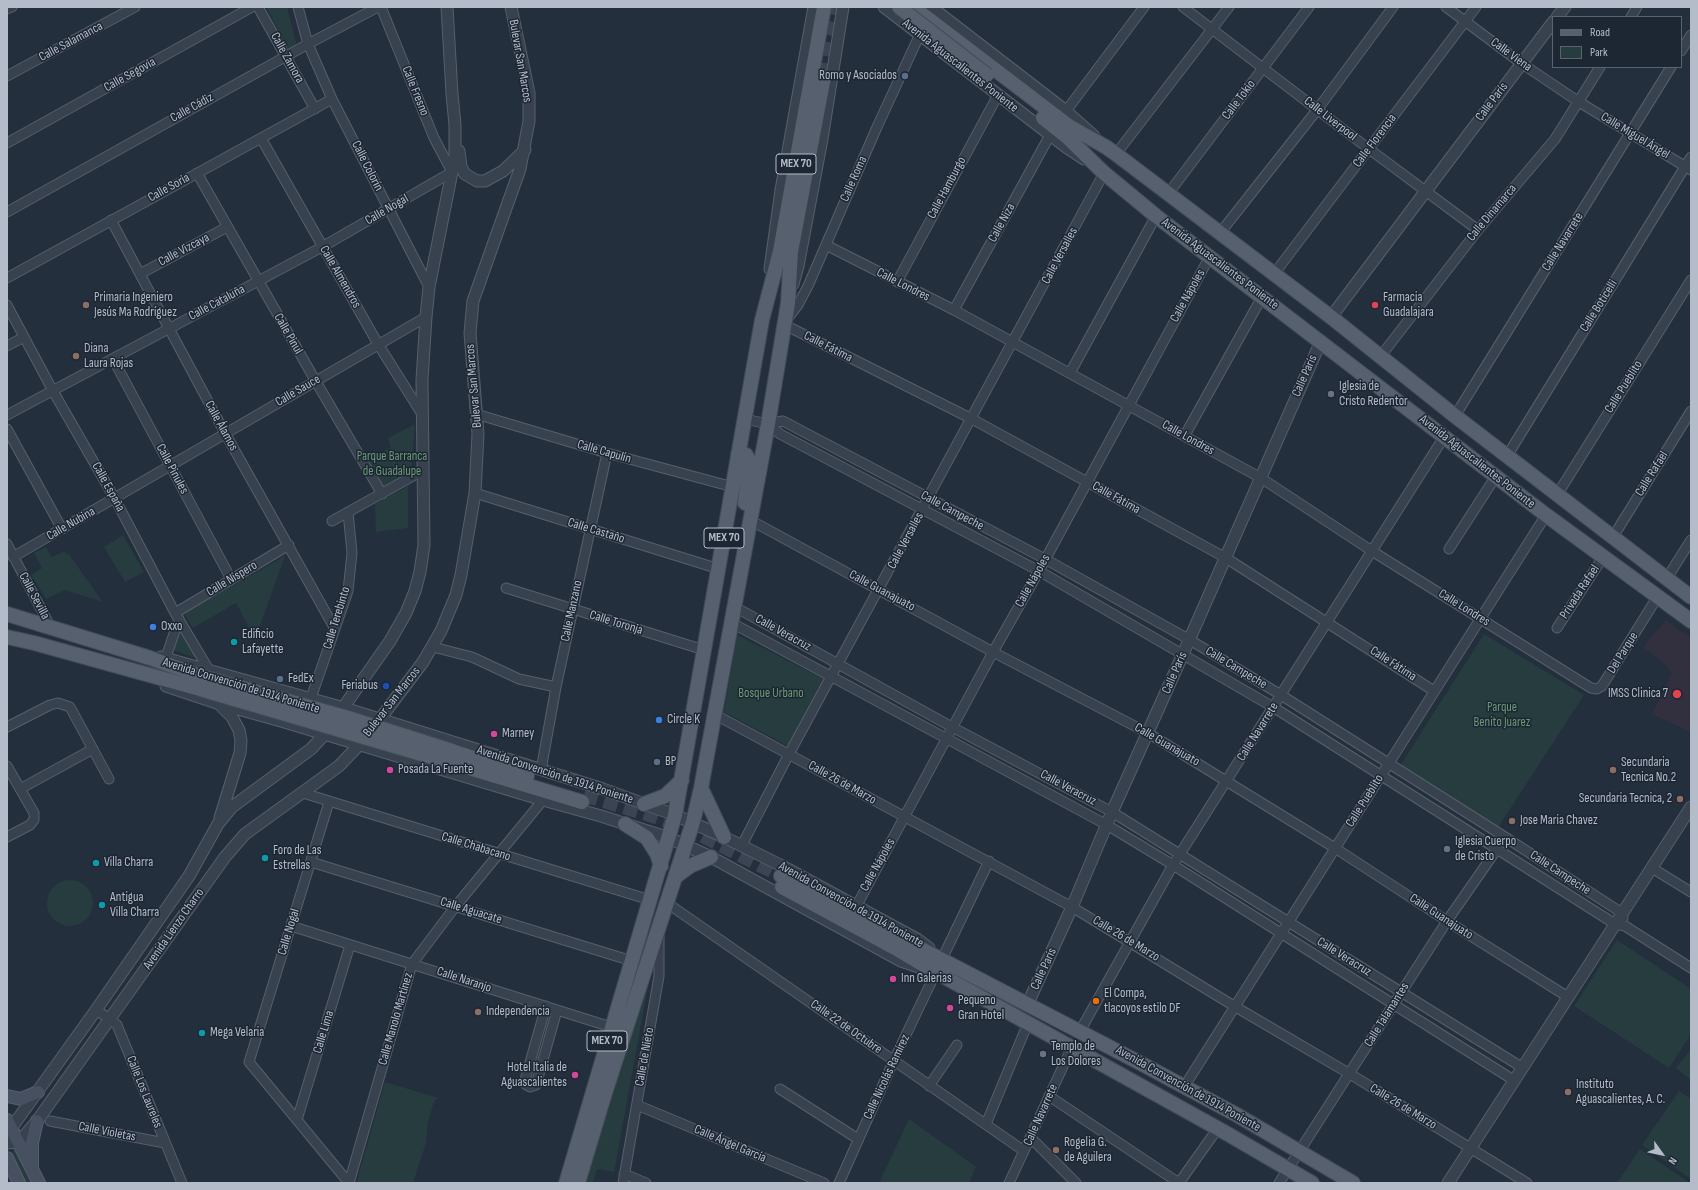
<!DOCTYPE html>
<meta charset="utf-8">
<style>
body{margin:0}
#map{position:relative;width:1698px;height:1190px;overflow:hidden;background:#242f3e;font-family:"Sofia Sans Condensed",sans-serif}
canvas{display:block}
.frame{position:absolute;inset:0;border:8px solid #b4bcc9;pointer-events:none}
.legend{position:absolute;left:1552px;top:16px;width:130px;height:52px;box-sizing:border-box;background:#1d2633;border:1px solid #59626f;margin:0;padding:5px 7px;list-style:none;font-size:12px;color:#b4bcc9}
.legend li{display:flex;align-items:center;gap:8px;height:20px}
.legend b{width:20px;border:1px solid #59626f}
.north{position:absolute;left:1642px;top:1134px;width:40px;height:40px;-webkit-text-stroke:3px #1d2633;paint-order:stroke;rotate:123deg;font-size:11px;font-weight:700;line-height:16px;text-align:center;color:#b4bcc9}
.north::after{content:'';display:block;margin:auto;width:14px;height:18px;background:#b4bcc9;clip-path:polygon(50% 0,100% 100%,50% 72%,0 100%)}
</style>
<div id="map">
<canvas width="1698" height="1190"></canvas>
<div class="frame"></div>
<ul class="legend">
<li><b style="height:5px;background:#56606e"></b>Road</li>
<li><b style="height:11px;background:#263c3f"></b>Park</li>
</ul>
<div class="north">N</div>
</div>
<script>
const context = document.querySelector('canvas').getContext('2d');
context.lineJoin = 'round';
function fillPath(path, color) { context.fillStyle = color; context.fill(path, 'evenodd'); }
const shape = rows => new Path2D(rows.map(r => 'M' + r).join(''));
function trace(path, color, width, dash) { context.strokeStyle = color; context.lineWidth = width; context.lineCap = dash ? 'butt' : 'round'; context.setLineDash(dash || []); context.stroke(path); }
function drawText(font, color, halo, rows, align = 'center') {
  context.font = font + ' "Sofia Sans Condensed",sans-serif'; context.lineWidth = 3; context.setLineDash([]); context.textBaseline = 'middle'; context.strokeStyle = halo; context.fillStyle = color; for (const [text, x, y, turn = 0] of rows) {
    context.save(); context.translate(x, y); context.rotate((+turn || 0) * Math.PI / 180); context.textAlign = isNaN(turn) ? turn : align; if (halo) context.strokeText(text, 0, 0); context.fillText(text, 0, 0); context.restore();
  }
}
const medical = shape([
 [1666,620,1691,638,1691,732,1652,714,1672,674,1664,663,1643,647]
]);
const green = shape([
 [266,7,287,7,297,46,289,50],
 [415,424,411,470,383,487,369,459,391,447,388,438],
 [408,486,408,528,376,532,375,504],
 [123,535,144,572,125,582,104,547],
 [46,547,52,557,65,551,66,554,68,553,103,602,65,590,46,599,31,575,42,568,34,553],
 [285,556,255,639,236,603,193,628,184,613],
 [181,629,198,659,173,650],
 [1484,634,1584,695,1497,829,1400,766],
 [737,635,824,679,788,746,724,712],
 '47 903a23 23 0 1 1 46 0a23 23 0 1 1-46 0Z',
 [1617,940,1691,989,1691,1034,1669,1068,1574,1006],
 [651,970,614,1172,597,1169,593,1183,583,1183],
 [1691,1049,1691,1080,1676,1068],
 [385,1082,438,1098,434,1101,428,1122,426,1143,413,1183,359,1183,357,1181],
 [1679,1091,1691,1099,1691,1179,1642,1145],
 [909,1119,976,1167,969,1183,879,1183],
 [1640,1149,1690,1183,1617,1183],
 [16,1150,31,1183,22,1183,8,1153]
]);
const primaryTunnel = shape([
 [824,77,836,7],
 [584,795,656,817,691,830,781,876]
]);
const minor = shape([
 [258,7,315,109],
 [298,7,308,44,332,99,429,287],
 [1183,7,1369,149,1478,230],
 [1446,7,1521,63,1579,102,1691,170],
 [7,9,12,7],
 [1631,17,1637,7],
 [1681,51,1691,35],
 [7,76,135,7],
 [1066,111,1144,7],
 [261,138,378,344,422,414],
 [7,143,252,7],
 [1116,154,1229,7],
 [197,173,315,380,382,494],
 [1168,194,1309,7],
 [7,212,308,44,378,7],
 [111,220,225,433,335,629],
 [1220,233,1317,110,1393,7],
 [826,245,954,310,1261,478,1372,551,1591,688,1597,689,1602,686,1658,596],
 [140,274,227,227],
 [1274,274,1476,7],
 [7,278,332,99],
 [897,282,998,95],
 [7,305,53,391,115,499,175,613,209,670],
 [954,310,1050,135],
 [787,319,798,305,808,286,877,127,920,34],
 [785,325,972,419,1226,558,1434,691],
 [7,346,24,337],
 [1380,357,1478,230,1555,139,1600,67],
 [113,359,231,579],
 [1070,373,1156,216],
 [476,414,607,453,733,487],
 [7,415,322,247,452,172,434,138,381,7],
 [1455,416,1671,67],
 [745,419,768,424,783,421,1045,559,1190,640,1281,695,1505,837,1622,913,1623,918],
 [768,424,780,434,1039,571,1273,707,1615,924,1625,926,1691,968],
 [7,429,62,529],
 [1185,435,1262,297],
 [1507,456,1691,157],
 [475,493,719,569],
 [1557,495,1691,280],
 [750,520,993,652,1148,733,1335,848,1447,921,1568,997],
 [332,521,422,471],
 [1613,537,1691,411],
 [7,544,50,626],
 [1449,549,1496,476],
 [13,557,426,317],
 [1667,578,1691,540],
 [506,588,704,650],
 [735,607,952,727,1112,812,1523,1068],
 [175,613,289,545],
 [732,623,1107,825,1173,865,1515,1081],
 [1557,628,1603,557],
 [433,647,472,657,519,679,556,687],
 [166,657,179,619],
 [311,698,348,591,352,553,348,512],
 [714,714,1072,907,1234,1006,1350,1074,1527,1183],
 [7,727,50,705,58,703,70,707,109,779],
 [7,766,34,813,34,820,30,825,7,837],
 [541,770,556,687,607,453],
 [20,789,93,749],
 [303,793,650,900],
 [329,802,249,1062,349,1183],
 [742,845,789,754,1104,173],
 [311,862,632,961],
 [1652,868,1691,892],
 [667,903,1024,1151],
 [857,905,993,652,1039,571,1210,256],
 [291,926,611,1027],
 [942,959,989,861],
 [546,1006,525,1080,525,1084,530,1087,536,1085,557,1010],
 [96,1010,110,1019,117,1025,182,1183],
 [1080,1031,1173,865,1444,437],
 [929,1086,957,1045],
 [1184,1087,1546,515],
 [780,1089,858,1139],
 [1049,1096,1179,1183],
 [637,1105,824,1183],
 [297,1120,350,945],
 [50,1121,165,1143],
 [986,1124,1028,1023],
 [1031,1138,1076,1183],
 [624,1174,646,1183],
 [349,1183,412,964,455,907,543,800],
 [623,1183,659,976,659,936],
 [839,1183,894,1060,936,972],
 [1009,1183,1072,1047],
 [1179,1183,1218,1128],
 [1279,1183,1447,921,1497,849]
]);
const tertiary = shape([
 [884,7,1066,147,1084,159],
 [931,7,1066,111,1094,136],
 [1557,17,1565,7],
 [459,151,461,167,465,174,477,181,485,181,503,171,525,150],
 [770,269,781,190,814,7],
 [793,284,798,266,822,139,843,7],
 [1331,317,1553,22],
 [161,657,344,708,603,789,675,815,724,837,784,867,917,939,929,948],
 [166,686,220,704,281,721,543,800,601,816,669,838,711,857,901,961,922,968],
 [220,818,240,753,241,741,239,730,232,717,220,705],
 [1028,1003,1072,907,1112,812,1183,654,1321,341],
 [7,1134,96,1010,189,876,218,824,232,807,311,749,324,735,390,641,406,613,415,591,420,572,424,545,422,380,426,317,429,287,452,172,455,154,455,125,452,94,447,7],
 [7,1143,19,1142,37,1121,225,857,245,834,339,766,359,745,380,719,423,662,441,631,456,595,461,575,475,493,478,434,470,333,473,301,520,169,529,121,529,93,511,7],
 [1448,1183,1691,807]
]);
const secondary = shape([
 [7,1096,21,1099,38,1092],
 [7,1120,39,1183],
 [7,1158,19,1183],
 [32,1166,32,1143,37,1121]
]);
const primary = shape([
 [913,7,1069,126,1106,147,1116,154,1331,317,1455,416,1691,597],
 [1043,118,1067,137,1104,173,1156,216,1546,515,1691,621],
 [738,454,746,455,750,463,745,503],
 [7,614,150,658,203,677],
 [7,637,34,643,200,689],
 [452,751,527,776],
 [449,762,582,802],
 [701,788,724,837],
 [644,804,665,796,682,780],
 [625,824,647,838,657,854,661,866],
 [781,876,1142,1064,1237,1115,1353,1183],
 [675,877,690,866,711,857],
 [782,887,895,948,932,970,1226,1133,1312,1183],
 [566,1183,675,815,753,371,762,320,780,251,824,7],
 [578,1183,605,1093,693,822,701,788,768,424,788,303,791,252,824,77]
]);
const primaryBridge = shape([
 [899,7,987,75],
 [203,677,348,718,452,751],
 [200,689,449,762]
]);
const markers = [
 [905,76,4,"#5c6f8a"],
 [86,305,4,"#8d6e63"],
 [1375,305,4,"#e0444e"],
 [76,356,4,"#8d6e63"],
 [1331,394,4,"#6b7280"],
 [153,627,4,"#3f7fe0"],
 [234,642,4,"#0f9aa8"],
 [280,679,4,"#5c6f8a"],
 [386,686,4,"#1a4fb4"],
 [1677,694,5,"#e0444e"],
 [659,720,4,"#3f7fe0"],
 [494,734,4,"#d1479c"],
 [657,762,4,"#5c6f8a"],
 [390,770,4,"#d1479c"],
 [1613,770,4,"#8d6e63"],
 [1680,799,4,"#8d6e63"],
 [1512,821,4,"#8d6e63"],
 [1447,849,4,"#6b7280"],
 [265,858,4,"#0f9aa8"],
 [96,863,4,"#0f9aa8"],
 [102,905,4,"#0f9aa8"],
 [893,979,4,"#d1479c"],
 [1096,1001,4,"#e8710a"],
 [950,1008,4,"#d1479c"],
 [478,1012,4,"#8d6e63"],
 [202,1033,4,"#0f9aa8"],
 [1043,1054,4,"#6b7280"],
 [575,1075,4,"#d1479c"],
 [1568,1092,4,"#8d6e63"],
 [1056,1150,4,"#8d6e63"]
];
const shields = [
 [796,164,40],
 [724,538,40],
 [607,1041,40]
];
const shieldNames = [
 ["MEX 70",796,164],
 ["MEX 70",724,538],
 ["MEX 70",607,1041]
];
const streetNames = [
 ["Calle Salamanca",71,42,-28],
 ["Calle Viena",1511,55,36],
 ["Calle Zamora",287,58,61],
 ["Bulevar San Marcos",520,61,80],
 ["Avenida Aguascalientes Poniente",960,66,38],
 ["Calle Segovia",130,75,-29],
 ["Calle Fresno",415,91,68],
 ["Calle Tokio",1239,100,-53],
 ["Calle París",1492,102,-53],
 ["Calle Cádiz",192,108,-29],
 ["Calle Liverpool",1330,119,38],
 ["Calle Miguel Ángel",1635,136,31],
 ["Calle Florencia",1375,141,-53],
 ["Calle Colorín",367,166,63],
 ["Calle Roma",854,179,-66],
 ["Calle Soria",169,188,-29],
 ["Calle Hamburgo",947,188,-62],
 ["Calle Nogal",387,210,-30],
 ["Calle Dinamarca",1492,213,-50],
 ["Calle Niza",1002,223,-61],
 ["Calle Navarrete",1563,242,-58],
 ["Calle Vizcaya",184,250,-28],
 ["Calle Versalles",1060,256,-62],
 ["Avenida Aguascalientes Poniente",1220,264,37],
 ["Calle Almendros",340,277,60],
 ["Calle Londres",903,285,27],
 ["Calle Nápoles",1188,296,-61],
 ["Calle Cataluña",217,303,-28],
 ["Calle Boticelli",1599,306,-58],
 ["Calle Pinul",288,334,60],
 ["Calle Fátima",828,347,27],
 ["Calle París",1305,376,-66],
 ["Bulevar San Marcos",474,386,-95],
 ["Calle Pueblito",1624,387,-58],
 ["Calle Sauce",298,391,-30],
 ["Calle Álamos",221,426,61],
 ["Calle Londres",1188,438,29],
 ["Calle Capulín",604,452,16],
 ["Avenida Aguascalientes Poniente",1477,462,38],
 ["Calle Pinules",172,469,62],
 ["Calle Rafael",1652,474,-58],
 ["Calle España",108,487,61],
 ["Calle Fátima",1116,498,29],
 ["Calle Campeche",952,511,28],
 ["Calle Nubina",71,524,-30],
 ["Calle Castaño",596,531,17],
 ["Calle Versalles",906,541,-62],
 ["Calle Níspero",232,579,-31],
 ["Calle Nápoles",1033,581,-61],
 ["Calle Guanajuato",882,591,28],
 ["Privada Rafael",1580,592,-57],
 ["Calle Sevilla",34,596,62],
 ["Calle Londres",1464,608,32],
 ["Calle Manzano",572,611,-78],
 ["Calle Terebinto",337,618,-73],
 ["Calle Toronja",616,623,17],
 ["Calle Veracruz",783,633,29],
 ["Del Parque",1623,653,-58],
 ["Calle Fátima",1393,664,33],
 ["Calle Campeche",1236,668,31],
 ["Calle París",1175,673,-66],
 ["Avenida Convención de 1914 Poniente",241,686,17],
 ["Bulevar San Marcos",392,702,-52],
 ["Calle Navarrete",1258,732,-58],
 ["Calle Guanajuato",1167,745,30],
 ["Avenida Convención de 1914 Poniente",555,775,18],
 ["Calle 26 de Marzo",842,783,29],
 ["Calle Veracruz",1068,788,28],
 ["Calle Pueblito",1365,801,-58],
 ["Calle Chabacano",476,847,17],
 ["Calle Nápoles",878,865,-61],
 ["Calle Campeche",1560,873,33],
 ["Avenida Convención de 1914 Poniente",851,905,29],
 ["Calle Aguacate",471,911,17],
 ["Calle Guanajuato",1441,917,33],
 ["Avenida Lienzo Charro",174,929,-55],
 ["Calle Nogal",289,932,-73],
 ["Calle 26 de Marzo",1126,939,31],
 ["Calle Veracruz",1344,957,32],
 ["Calle París",1044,969,-65],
 ["Calle Naranjo",464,980,18],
 ["Calle Talamantes",1387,1015,-58],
 ["Calle Manolo Martínez",396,1019,-74],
 ["Calle 22 de Octubre",846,1027,35],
 ["Calle Lima",324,1032,-73],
 ["Calle de Nieto",645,1057,-80],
 ["Calle Nicolás Ramírez",887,1077,-65],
 ["Avenida Convención de 1914 Poniente",1188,1089,29],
 ["Calle Los Laureles",144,1092,68],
 ["Calle 26 de Marzo",1403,1107,31],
 ["Calle Navarrete",1041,1115,-66],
 ["Calle Violetas",107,1132,11],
 ["Calle Ángel García",730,1144,23]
];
const poiNames = [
 ["Romo y Asociados",897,76,"right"],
 ["Primaria Ingeniero",94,298],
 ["Jesús Ma Rodríguez",94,313],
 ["Farmacia",1383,298],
 ["Guadalajara",1383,313],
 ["Diana",84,349],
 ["Laura Rojas",84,364],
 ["Iglesia de",1339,387],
 ["Cristo Redentor",1339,402],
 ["Oxxo",161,627],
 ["Edificio",242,635],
 ["Lafayette",242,650],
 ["FedEx",288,679],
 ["Feriabus",378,686,"right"],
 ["IMSS Clinica 7",1668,694,"right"],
 ["Circle K",667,720],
 ["Marney",502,734],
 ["BP",665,762],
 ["Secundaria",1621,763],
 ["Tecnica No.2",1621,778],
 ["Posada La Fuente",398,770],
 ["Secundaria Tecnica, 2",1672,799,"right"],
 ["Jose Maria Chavez",1520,821],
 ["Iglesia Cuerpo",1455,842],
 ["de Cristo",1455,857],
 ["Foro de Las",273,851],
 ["Estrellas",273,866],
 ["Villa Charra",104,863],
 ["Antigua",110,898],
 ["Villa Charra",110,913],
 ["Inn Galerias",901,979],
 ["El Compa,",1104,994],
 ["tlacoyos estilo DF",1104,1009],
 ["Pequeno",958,1001],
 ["Gran Hotel",958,1016],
 ["Independencia",486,1012],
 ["Mega Velaria",210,1033],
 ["Templo de",1051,1047],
 ["Los Dolores",1051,1062],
 ["Hotel Italia de",567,1068,"right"],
 ["Aguascalientes",567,1083,"right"],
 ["Instituto",1576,1085],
 ["Aguascalientes, A. C.",1576,1100],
 ["Rogelia G.",1064,1143],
 ["de Aguilera",1064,1158]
];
const parkNames = [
 ["Parque Barranca",392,457],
 ["de Guadalupe",392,472],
 ["Bosque Urbano",771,694],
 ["Parque",1502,708],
 ["Benito Juarez",1502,723]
];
fillPath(medical, '#32303f');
fillPath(green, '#263c3f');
trace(primaryTunnel, '#3a4453', 14, [14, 7]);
trace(minor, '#565f6c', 11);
trace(tertiary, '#565f6c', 13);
trace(secondary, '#565f6c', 14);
trace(primary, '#414a57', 16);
trace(minor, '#38414e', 9);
trace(tertiary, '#38414e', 11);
trace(secondary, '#465061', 12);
trace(primary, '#56606e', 14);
trace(primaryBridge, '#414a57', 16, []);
trace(primaryBridge, '#56606e', 14);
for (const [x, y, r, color] of markers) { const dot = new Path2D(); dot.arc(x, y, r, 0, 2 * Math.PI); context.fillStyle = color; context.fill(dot); trace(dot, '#1d2633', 1.5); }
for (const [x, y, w] of shields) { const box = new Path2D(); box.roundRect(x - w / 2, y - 10, w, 20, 3); context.fillStyle = '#1d2633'; context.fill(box); trace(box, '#b4bcc9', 1); }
drawText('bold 12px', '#b4bcc9', null, shieldNames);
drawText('13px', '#b4bcc9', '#1d2633', streetNames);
drawText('13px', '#b4bcc9', '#1d2633', poiNames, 'left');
drawText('13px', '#6b9a76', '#1d2633', parkNames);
</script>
